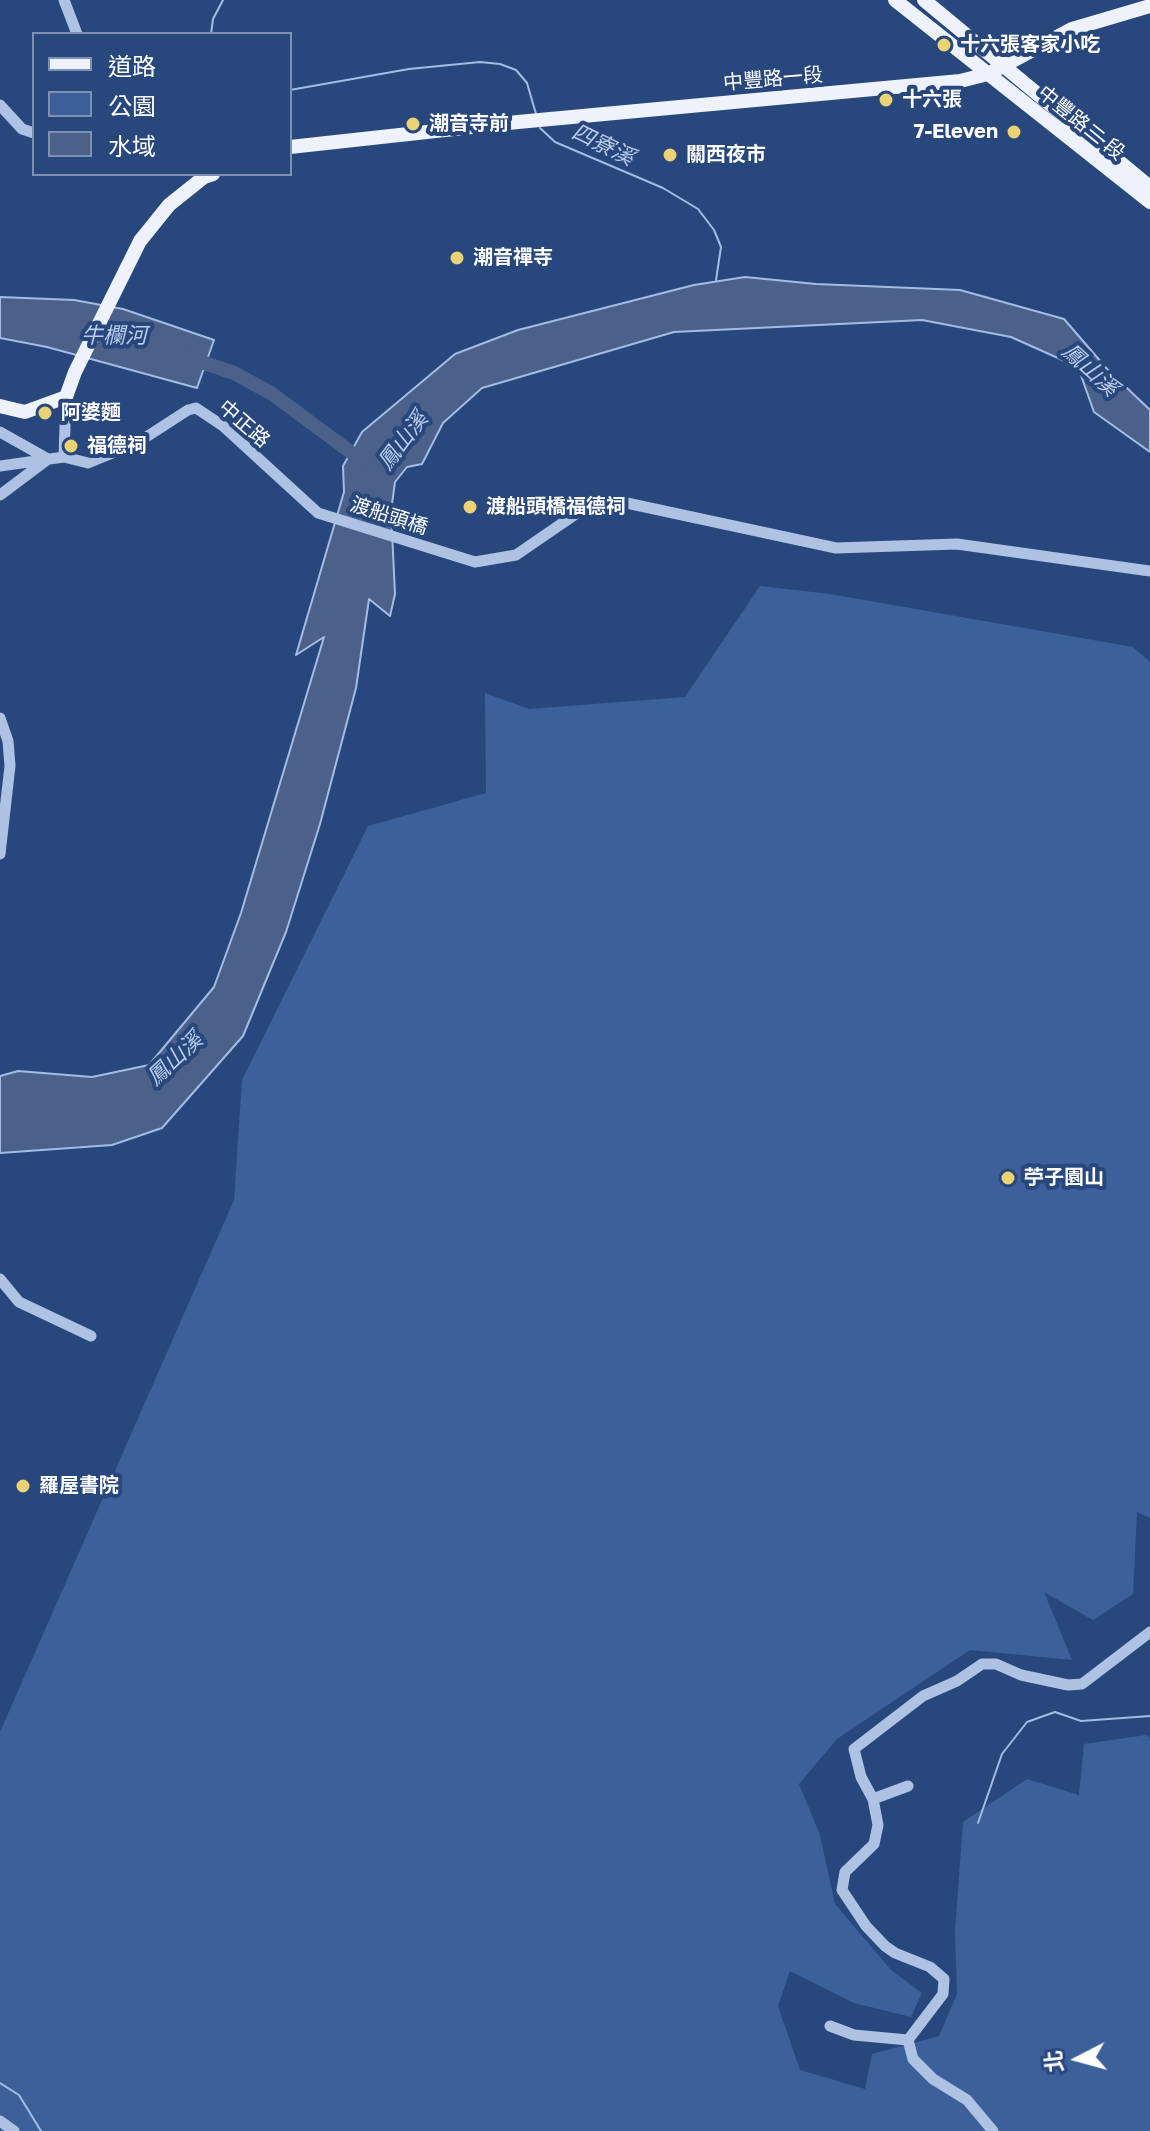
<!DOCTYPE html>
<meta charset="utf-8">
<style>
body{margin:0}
#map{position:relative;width:1150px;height:2131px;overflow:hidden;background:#28477d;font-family:"Golos Text","Noto Sans TC",sans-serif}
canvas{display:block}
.legend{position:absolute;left:32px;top:32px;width:260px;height:144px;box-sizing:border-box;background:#28477d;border:2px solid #7e91b1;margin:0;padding:10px 14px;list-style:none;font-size:24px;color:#fff}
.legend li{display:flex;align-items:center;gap:16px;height:40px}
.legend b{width:40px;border:2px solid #7e91b1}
.north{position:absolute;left:1038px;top:2019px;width:80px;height:80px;-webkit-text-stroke:6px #28477d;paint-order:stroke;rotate:264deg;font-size:22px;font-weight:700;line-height:32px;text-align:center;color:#fff}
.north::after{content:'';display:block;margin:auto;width:28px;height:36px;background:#fff;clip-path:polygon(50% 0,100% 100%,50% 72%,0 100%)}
</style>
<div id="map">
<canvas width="1150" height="2131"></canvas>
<ul class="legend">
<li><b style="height:10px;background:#edf2fc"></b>道路</li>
<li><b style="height:22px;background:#3c609a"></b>公園</li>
<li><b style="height:22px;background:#4b6189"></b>水域</li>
</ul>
<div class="north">北</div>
</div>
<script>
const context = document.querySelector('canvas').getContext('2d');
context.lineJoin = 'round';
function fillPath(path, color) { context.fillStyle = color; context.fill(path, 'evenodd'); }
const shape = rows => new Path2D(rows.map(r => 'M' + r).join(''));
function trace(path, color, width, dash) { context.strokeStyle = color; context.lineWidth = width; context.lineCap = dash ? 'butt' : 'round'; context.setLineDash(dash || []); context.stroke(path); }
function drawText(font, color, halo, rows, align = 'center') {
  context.font = font + ' "Golos Text","Noto Sans TC",sans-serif'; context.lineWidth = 8; context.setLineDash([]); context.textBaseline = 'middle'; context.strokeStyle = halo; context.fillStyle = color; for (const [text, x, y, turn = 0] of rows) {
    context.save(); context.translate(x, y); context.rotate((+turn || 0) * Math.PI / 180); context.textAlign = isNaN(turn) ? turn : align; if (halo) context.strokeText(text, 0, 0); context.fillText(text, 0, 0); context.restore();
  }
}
const green = shape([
 [760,586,830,594,1133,647,1150,662,1150,1518,1137,1512,1133,1594,1093,1620,1044,1592,1072,1660,970,1650,837,1739,799,1784,820,1835,835,1904,891,1970,922,1993,911,2017,854,2003,790,1971,778,2006,800,2070,865,2089,872,2054,939,2036,957,1994,955,1932,963,1822,1027,1779,1079,1795,1084,1744,1146,1735,1150,1738,1150,2131,0,2131,0,1732,234,1200,242,1080,368,826,486,793,485,693,529,709,685,697]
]);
const water = shape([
 [745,277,816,284,960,290,1064,319,1108,370,1150,410,1150,452,1094,412,1078,367,1011,337,922,320,674,332,482,388,443,423,422,464,407,467,395,482,391,511,395,594,390,616,369,599,356,688,320,824,286,932,243,1036,162,1128,112,1145,0,1153,0,1076,18,1071,92,1077,149,1065,214,987,241,913,324,637,296,655,344,492,343,466,362,432,455,354,518,330,694,285,745,277],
 [0,297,74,300,123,309,214,340,197,388,47,347,0,338,0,297]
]);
const stream = shape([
 [211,34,213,19,223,0],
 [290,90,409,69,480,62,500,64,516,70,527,83,536,114],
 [540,128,555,142,663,188,698,209,714,230,721,247,716,280],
 [978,1823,1002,1754,1027,1722,1055,1712,1081,1721,1150,1716],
 [0,2083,19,2095,41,2131]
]);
const river = shape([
 [187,357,234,373,271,393,364,462]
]);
const minor = shape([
 [64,0,77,34],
 [0,105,22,129,34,133],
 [0,432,48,459,0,495],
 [64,457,66,397],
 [0,466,64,457,88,463,137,443,188,410,196,408,223,426,318,513,475,562,516,555,586,507,608,499,836,548,957,544,1150,571],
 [0,718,8,741,10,766,0,854],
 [0,1279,19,1302,91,1336],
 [873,1799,908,1786],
 [830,2026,854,2035,908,2040],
 [908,2040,943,1994,944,1979,930,1967,895,1953,885,1946,866,1926,842,1890,845,1872,874,1844,878,1825,873,1799,861,1777,854,1749,923,1696,957,1681,982,1664,996,1664,1021,1675,1068,1685,1082,1684,1150,1632],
 [908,2040,913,2059,933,2079,967,2100,993,2131],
 [0,2121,14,2131]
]);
const major = shape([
 [895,0,1150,202],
 [924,0,1150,187],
 [290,147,518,122,960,81,988,74,1072,29,1150,6],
 [0,406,25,412,66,397,75,372,140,241,169,205,204,177,213,174]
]);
const markers = [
 [944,45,8,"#ebd274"],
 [886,100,8,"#ebd274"],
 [413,124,8,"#ebd274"],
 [1014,132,8,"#ebd274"],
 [670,155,8,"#ebd274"],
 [457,258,8,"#ebd274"],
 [45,413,8,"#ebd274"],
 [71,446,8,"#ebd274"],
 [470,507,8,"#ebd274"],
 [1008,1178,8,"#ebd274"],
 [23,1486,8,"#ebd274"]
];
const poiNames = [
 ["十六張客家小吃",960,45],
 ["十六張",902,100],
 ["潮音寺前",429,124],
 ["7-Eleven",998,132,"right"],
 ["關西夜市",686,155],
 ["潮音禪寺",473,258],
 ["阿婆麵",61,413],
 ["福德祠",87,446],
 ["渡船頭橋福德祠",486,507],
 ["苧子園山",1024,1178],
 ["羅屋書院",39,1486]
];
const streetNames = [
 ["中豐路一段",773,79,-5],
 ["中豐路二 段",1081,123,39],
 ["中正路",244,424,41],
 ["渡船頭橋",389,516,18]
];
const waterNames = [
 ["四寮溪",603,145,26],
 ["牛欄河",114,336],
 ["鳳山溪",1090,370,42],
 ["鳳山溪",403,441,-53],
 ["鳳山溪",175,1059,-43]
];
fillPath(green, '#3c609a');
fillPath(water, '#4b6189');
trace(water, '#a2bce4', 2);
trace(stream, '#a2bce4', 2);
trace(river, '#4b6189', 14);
trace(minor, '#aec2e4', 11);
trace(major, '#edf2fc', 14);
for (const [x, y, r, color] of markers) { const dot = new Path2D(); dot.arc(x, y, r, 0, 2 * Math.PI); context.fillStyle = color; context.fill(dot); trace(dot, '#28477d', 3); }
drawText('bold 20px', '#fff', '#28477d', poiNames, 'left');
drawText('20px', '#fff', '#28477d', streetNames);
drawText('italic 22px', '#b9ccec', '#28477d', waterNames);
</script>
